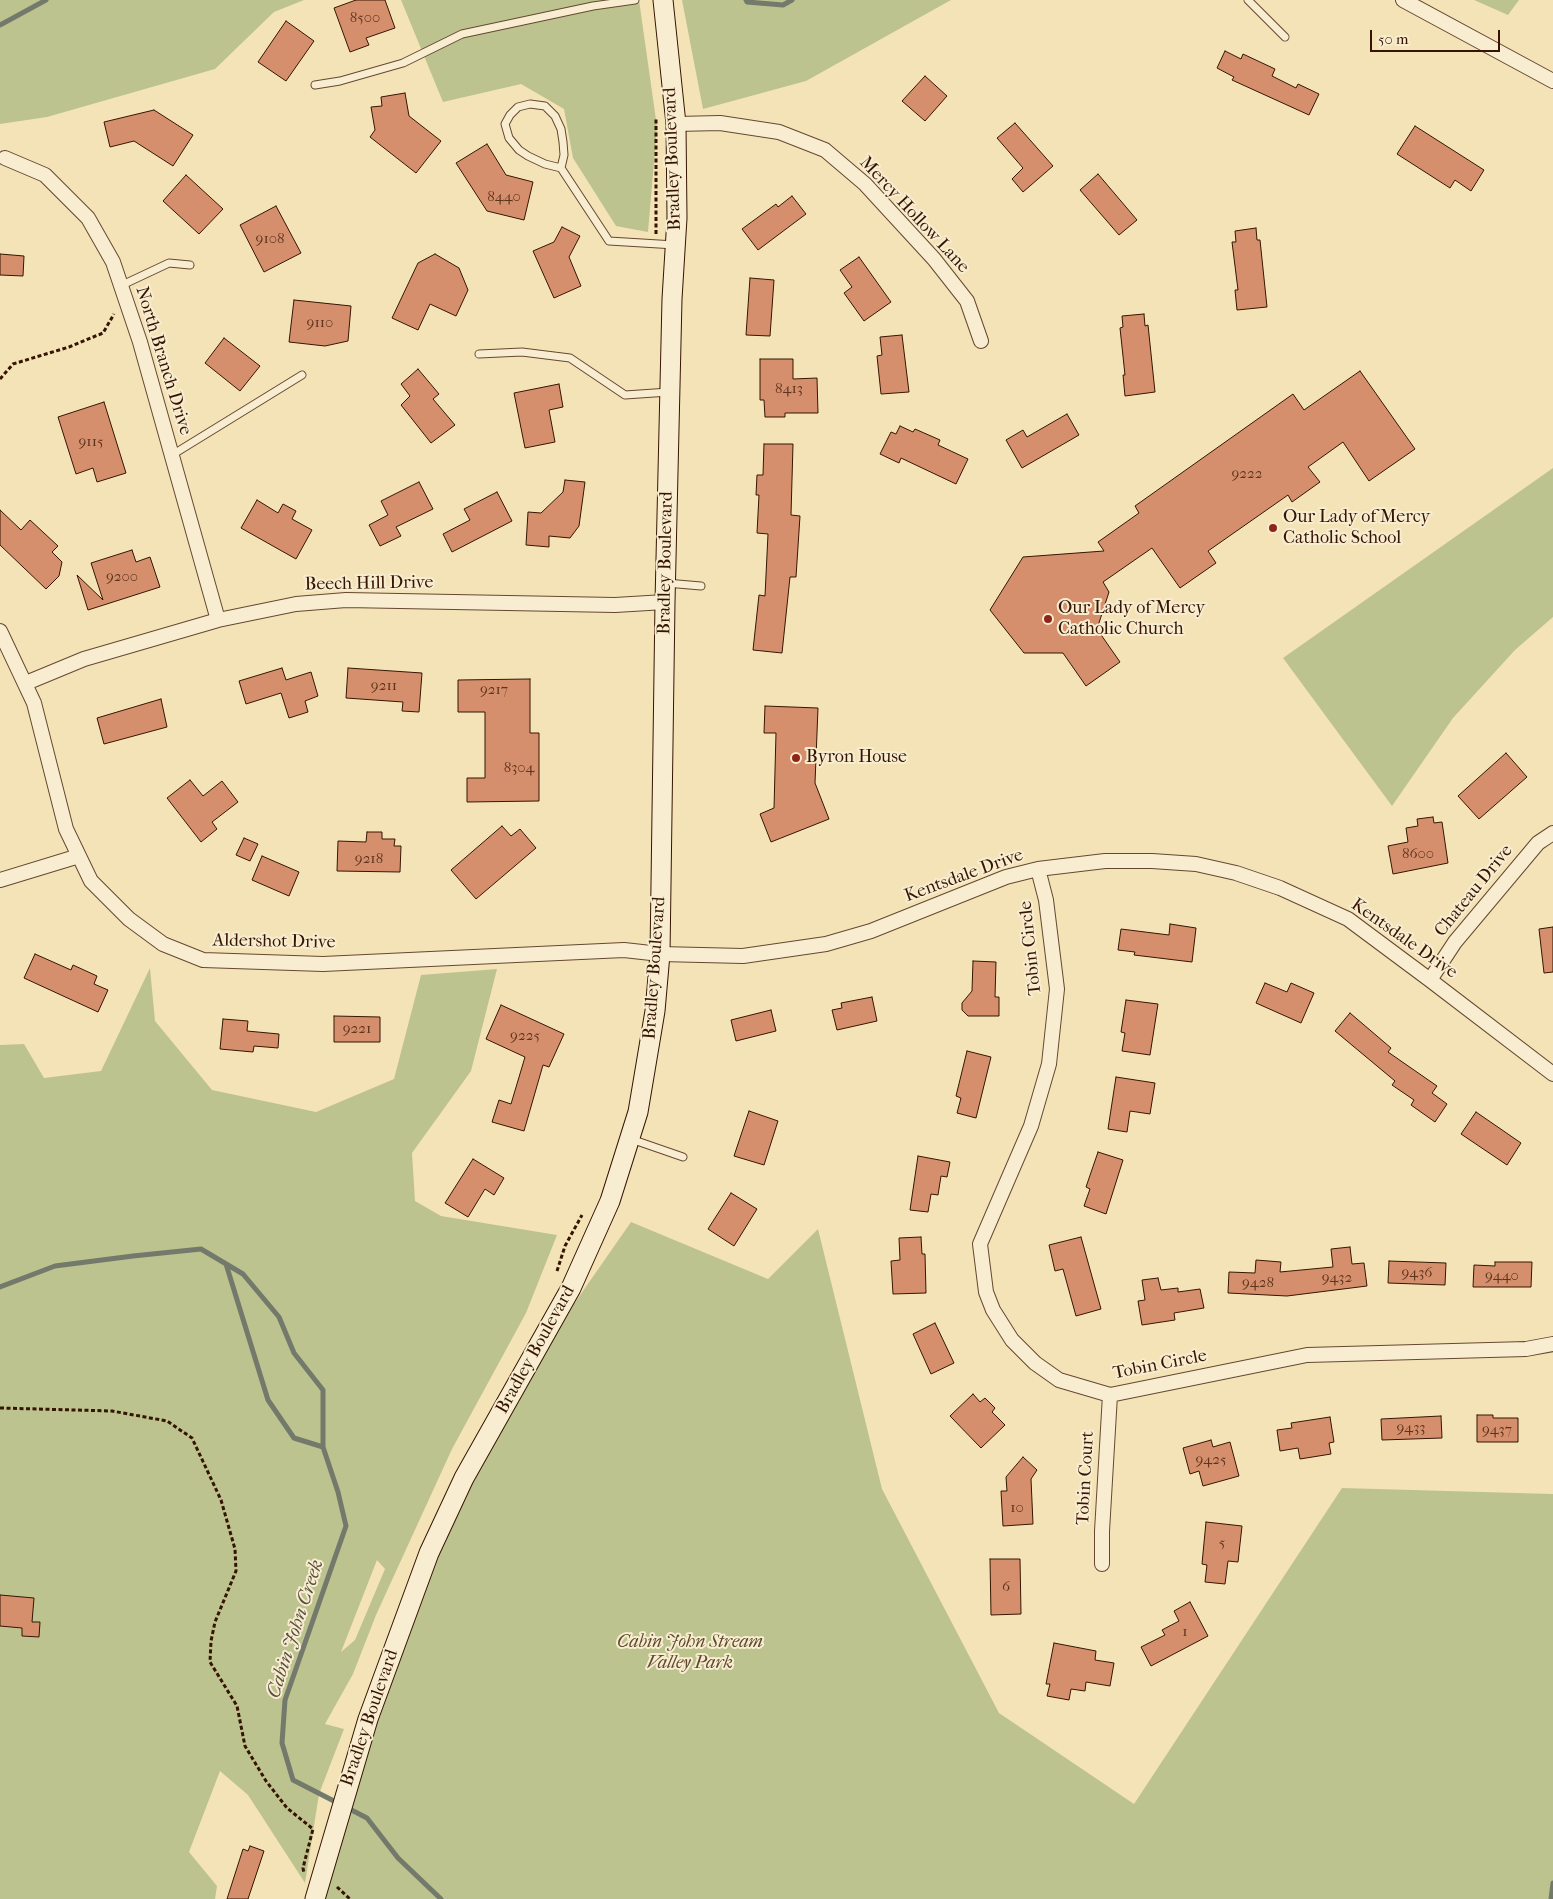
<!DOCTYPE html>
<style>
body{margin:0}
#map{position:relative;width:1553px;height:1899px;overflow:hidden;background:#f5e3b8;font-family:"IM FELL French Canon",serif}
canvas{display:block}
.scale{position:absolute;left:1370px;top:30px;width:130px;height:22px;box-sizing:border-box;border:2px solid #351502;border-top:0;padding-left:6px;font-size:15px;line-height:18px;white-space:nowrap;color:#351502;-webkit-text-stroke:4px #f8edd1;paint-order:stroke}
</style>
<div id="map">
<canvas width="1553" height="1899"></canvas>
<div class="scale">50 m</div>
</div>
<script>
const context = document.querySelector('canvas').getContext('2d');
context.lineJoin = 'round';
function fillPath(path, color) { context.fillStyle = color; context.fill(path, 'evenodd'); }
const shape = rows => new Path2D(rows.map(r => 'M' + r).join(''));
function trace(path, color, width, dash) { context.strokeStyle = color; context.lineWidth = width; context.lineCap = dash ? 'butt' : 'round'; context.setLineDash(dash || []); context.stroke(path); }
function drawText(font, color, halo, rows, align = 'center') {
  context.font = font + ' "IM FELL French Canon",serif'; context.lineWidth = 4; context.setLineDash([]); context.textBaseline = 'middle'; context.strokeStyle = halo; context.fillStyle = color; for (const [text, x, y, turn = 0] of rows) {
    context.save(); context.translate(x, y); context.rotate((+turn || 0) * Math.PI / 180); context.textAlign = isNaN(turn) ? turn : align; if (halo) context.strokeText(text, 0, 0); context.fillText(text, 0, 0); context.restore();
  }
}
const green = shape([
 [0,0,304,0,274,12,215,69,47,117,0,124],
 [401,0,639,0,657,127,648,232,616,226,573,158,564,109,521,84,443,102],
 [682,0,951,0,806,81,703,109],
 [1474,0,1519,0,1508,15],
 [1553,468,1553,617,1515,650,1453,718,1392,806,1283,658],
 [150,968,155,1021,212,1090,316,1112,394,1079,421,975,497,969,471,1071,412,1153,415,1201,441,1216,557,1235,526,1313,452,1449,376,1615,353,1674,325,1724,344,1729,319,1794,305,1883,248,1795,220,1771,189,1852,217,1886,215,1899,0,1899,0,1045,24,1044,44,1078,101,1071],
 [377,1560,385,1569,355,1640,341,1652],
 [631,1222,768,1279,818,1229,882,1489,999,1713,1134,1804,1342,1488,1553,1494,1553,1899,319,1899,429,1553,514,1390]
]);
const stream = shape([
 [746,0,747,2,783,5,792,0],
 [0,25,46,0],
 [226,1264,268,1400,294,1438,323,1447],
 [0,1287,55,1266,133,1256,201,1249,243,1274,279,1317,294,1353,323,1390,323,1447,338,1492,346,1526,285,1700,282,1743,293,1780,367,1818,398,1858,441,1899],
 [1551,1899,1553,1883]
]);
const building = shape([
 [356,0,385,0,395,28,366,38,369,45,350,52,334,8,356,0],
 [286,21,314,41,286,81,258,62,286,21],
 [1225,51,1241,59,1243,54,1275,69,1272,76,1296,88,1298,84,1319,94,1309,115,1232,80,1234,77,1217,68,1225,51],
 [925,76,947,96,925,121,902,101,925,76],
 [405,93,409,116,441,141,416,173,370,137,375,130,371,107,382,106,381,97,405,93],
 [154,110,193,135,173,166,134,141,110,147,104,122,154,110],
 [1015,123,1053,166,1023,192,1012,179,1023,168,997,138,1015,123],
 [1415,126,1484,170,1471,191,1455,180,1450,188,1397,154,1415,126],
 [487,144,506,175,533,182,524,220,487,211,456,163,487,144],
 [1098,174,1137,220,1119,235,1080,190,1098,174],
 [186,175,223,209,199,234,163,201,186,175],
 [792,196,806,214,758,250,742,229,776,204,778,207,792,196],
 [276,206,301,253,264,272,240,225,276,206],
 [562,227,580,236,569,257,581,286,554,298,533,251,554,242,562,227],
 [1256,228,1257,240,1260,240,1267,307,1237,310,1235,290,1238,290,1232,242,1236,242,1235,231,1256,228],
 [0,254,24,256,23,276,0,275,0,254],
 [435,254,459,268,468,290,456,316,430,304,418,330,392,318,418,263,435,254],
 [859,257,891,302,864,321,844,293,852,287,840,270,859,257],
 [750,278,774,280,770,336,746,335,750,278],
 [294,300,351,306,348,341,325,346,289,342,294,300],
 [1144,314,1145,326,1148,325,1155,392,1125,396,1123,375,1125,375,1120,328,1123,327,1122,316,1144,314],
 [902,335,909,392,881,394,877,356,882,355,880,337,902,335],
 [224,338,260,366,240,391,205,363,224,338],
 [760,359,793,359,793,379,817,378,818,413,785,413,785,417,765,417,764,400,760,400,760,359],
 [418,369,439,394,433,399,455,425,431,443,401,405,410,396,401,384,418,369],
 [1360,371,1415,449,1369,481,1343,442,1308,467,1320,482,1292,502,1288,495,1208,551,1216,563,1180,588,1152,548,1103,582,1109,592,1097,629,1120,662,1086,686,1063,653,1024,653,990,610,1023,557,1104,551,1098,542,1139,513,1135,506,1293,394,1304,410,1360,371],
 [559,384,563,407,549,410,555,442,525,448,514,393,559,384],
 [104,402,126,473,97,482,93,468,76,474,58,417,104,402],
 [1067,414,1079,435,1022,468,1006,440,1023,430,1027,437,1067,414],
 [900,426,913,432,915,429,940,440,938,445,968,459,956,484,901,458,899,463,880,454,891,432,896,434,900,426],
 [764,444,793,444,791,515,800,516,796,577,790,577,782,653,753,650,759,595,765,596,768,534,757,533,759,495,756,495,757,475,763,475,764,444],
 [565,480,585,482,579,526,570,538,549,536,549,547,526,545,528,512,541,513,563,492,565,480],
 [419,482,433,509,396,527,401,536,380,546,369,525,388,515,381,501,419,482],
 [497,492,512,521,452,552,443,534,470,520,464,509,497,492],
 [257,500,278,513,283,504,296,511,292,519,312,530,296,559,241,528,257,500],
 [0,510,21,530,30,520,58,546,52,552,62,562,59,576,46,589,0,545,0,510],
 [132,550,136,562,150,557,160,587,88,610,77,575,103,600,91,563,132,550],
 [282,668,286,680,311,672,318,696,305,701,308,712,289,718,281,693,246,704,239,681,282,668],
 [348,668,422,673,419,712,402,711,403,702,346,698,348,668],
 [530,679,530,733,539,733,539,801,467,802,467,778,485,778,485,712,458,712,458,680,530,679],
 [161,699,167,727,104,744,97,718,161,699],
 [765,706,818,708,815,783,829,819,771,842,760,814,774,808,776,733,764,733,765,706],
 [1506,753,1527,777,1479,819,1458,796,1506,753],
 [190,780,203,796,222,781,238,802,212,822,217,829,201,842,167,798,190,780],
 [1433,817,1434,823,1442,822,1448,863,1393,874,1388,846,1408,842,1406,828,1418,826,1417,819,1433,817],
 [502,826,511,836,520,829,536,848,476,899,451,870,502,826],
 [367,832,382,832,382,839,395,839,394,846,401,846,400,872,337,871,338,841,366,842,367,832],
 [244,838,258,844,250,861,236,855,244,838],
 [262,856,299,872,289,896,252,880,262,856],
 [1170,924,1196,928,1192,962,1134,955,1135,952,1118,950,1121,929,1169,935,1170,924],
 [1553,927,1553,972,1544,973,1539,929,1553,927],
 [35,954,71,970,73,965,97,976,94,984,108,990,98,1012,24,978,35,954],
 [973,961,996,962,995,997,999,997,999,1016,968,1016,962,1010,962,1003,972,991,973,961],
 [1265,983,1287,992,1291,983,1314,993,1301,1023,1256,1003,1265,983],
 [872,997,877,1021,837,1030,832,1010,842,1008,841,1003,872,997],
 [1126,1000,1158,1004,1150,1055,1122,1051,1125,1033,1121,1032,1126,1000],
 [501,1005,564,1034,549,1067,543,1065,524,1131,492,1122,499,1100,511,1104,525,1057,486,1039,501,1005],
 [771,1010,776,1031,736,1041,731,1020,771,1010],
 [1350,1013,1391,1048,1388,1052,1437,1086,1432,1093,1447,1104,1435,1122,1411,1105,1414,1100,1392,1085,1395,1081,1335,1031,1350,1013],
 [334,1016,380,1017,380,1042,334,1042,334,1016],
 [223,1019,248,1021,247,1031,279,1034,278,1048,254,1046,253,1052,220,1049,223,1019],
 [967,1051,991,1057,976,1118,957,1113,961,1098,956,1096,967,1051],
 [1116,1077,1155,1083,1150,1114,1130,1111,1127,1132,1108,1129,1116,1077],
 [749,1111,778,1121,764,1165,734,1156,749,1111],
 [1476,1112,1521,1143,1507,1165,1461,1134,1476,1112],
 [1098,1152,1123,1160,1106,1214,1084,1206,1090,1189,1086,1187,1098,1152],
 [918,1156,950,1162,947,1177,941,1176,938,1195,931,1194,928,1212,910,1210,918,1156],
 [473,1159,504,1178,494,1195,485,1189,468,1217,445,1203,473,1159],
 [731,1193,757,1209,734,1246,708,1229,731,1193],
 [921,1237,922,1254,925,1254,926,1293,893,1294,891,1261,900,1260,899,1238,921,1237],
 [1081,1237,1101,1309,1076,1316,1063,1269,1055,1271,1049,1245,1081,1237],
 [1350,1247,1352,1264,1364,1263,1367,1286,1287,1296,1228,1293,1229,1272,1255,1273,1256,1260,1281,1262,1280,1272,1333,1267,1331,1249,1350,1247],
 [1389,1261,1446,1263,1445,1285,1388,1283,1389,1261],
 [1495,1262,1532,1262,1531,1287,1473,1287,1474,1265,1495,1266,1495,1262],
 [1158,1278,1161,1290,1178,1288,1178,1292,1200,1289,1204,1308,1174,1313,1175,1320,1142,1325,1138,1301,1145,1300,1142,1280,1158,1278],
 [935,1323,954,1363,931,1374,913,1334,935,1323],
 [973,1394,980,1402,985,1398,995,1408,992,1412,1005,1425,981,1448,950,1416,973,1394],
 [1477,1415,1493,1415,1493,1418,1518,1418,1518,1442,1477,1442,1477,1415],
 [1441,1416,1442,1438,1382,1440,1381,1419,1441,1416],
 [1330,1417,1334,1442,1329,1443,1331,1454,1300,1459,1298,1448,1280,1451,1277,1430,1292,1428,1291,1423,1330,1417],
 [1211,1440,1213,1447,1230,1442,1239,1476,1203,1486,1199,1471,1190,1474,1183,1448,1211,1440],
 [1023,1457,1037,1470,1031,1479,1033,1524,1003,1526,1001,1491,1007,1491,1006,1477,1023,1457],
 [1206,1522,1242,1526,1238,1562,1228,1561,1225,1584,1205,1582,1207,1565,1202,1564,1206,1522],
 [990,1559,1020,1559,1021,1614,991,1615,990,1559],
 [0,1595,34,1598,32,1622,40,1622,39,1637,22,1636,22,1628,0,1626,0,1595],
 [1190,1602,1208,1636,1151,1666,1141,1647,1165,1635,1162,1630,1179,1621,1174,1611,1190,1602],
 [1054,1643,1096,1651,1095,1660,1114,1663,1110,1686,1086,1682,1085,1691,1071,1689,1069,1700,1047,1696,1050,1684,1046,1684,1054,1643],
 [250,1846,264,1851,248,1899,227,1899,243,1849,248,1851,250,1846]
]);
const path = shape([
 [656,234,656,118],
 [0,379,13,364,69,347,103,333,114,314],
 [557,1271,565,1246,582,1215],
 [0,1408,112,1411,167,1421,192,1438,221,1500,235,1549,236,1571,215,1622,211,1641,210,1662,237,1706,245,1746,266,1781,287,1808,313,1829,303,1868,304,1873],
 [337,1887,350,1899]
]);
const lane = shape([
 [1248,0,1285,37],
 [315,85,340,81,403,63,462,34,593,6,635,0],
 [561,168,564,155,563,142,561,129,555,116,545,106,530,104,518,107,510,115,505,124,509,138,519,150,528,156,545,164,561,168,609,241,675,245],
 [120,286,169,263,190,265],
 [479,354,522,352,570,358,625,395,669,392],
 [172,455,302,375],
 [666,583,701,586],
 [631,1139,683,1157]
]);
const street = shape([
 [1403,0,1553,81],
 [676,124,720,123,779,132,825,150,865,184,934,259,967,301,981,341],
 [5,158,45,175,88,218,113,262,140,342,218,620],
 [0,631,34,703,66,829,91,881,129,919,163,944,203,960,323,964,624,950,660,954,743,956,826,944,871,931,1006,877,1038,869,1105,861,1152,861,1196,864,1236,873,1280,888,1348,919,1430,980,1553,1074],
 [26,683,84,659,218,620,296,604,346,600,615,605,665,602],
 [1038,869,1046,900,1057,989,1049,1064,1031,1126,980,1244,986,1292,993,1310,1012,1340,1035,1363,1059,1380,1110,1395,1307,1355,1526,1349,1553,1344],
 [0,880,79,856],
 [1430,980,1455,942,1538,843,1553,833],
 [1102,1564,1102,1531,1110,1395]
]);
const secondary = shape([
 [315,1899,368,1719,429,1553,464,1478,571,1288,610,1201,638,1112,655,1011,660,954,665,602,672,299,677,218,676,124,663,0]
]);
const markers = [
 [1273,528,5,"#8f2418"],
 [1048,619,5,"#8f2418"],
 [796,758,5,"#8f2418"]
];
const numberNames = [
 ["8500",365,18],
 ["8440",504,197],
 ["9108",270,239],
 ["9110",320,323],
 ["8413",789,389],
 ["9115",91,442],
 ["9222",1247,474],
 ["9200",122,577],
 ["9211",384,686],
 ["9217",494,690],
 ["8304",519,768],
 ["8600",1418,854],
 ["9218",369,859],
 ["9221",357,1029],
 ["9225",525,1036],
 ["9436",1417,1273],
 ["9440",1502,1276],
 ["9432",1337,1278],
 ["9428",1258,1283],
 ["9433",1411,1428],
 ["9437",1497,1430],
 ["9425",1211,1460],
 ["10",1017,1508],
 ["5",1222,1543],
 ["6",1006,1587],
 ["1",1185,1632]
];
const streetNames = [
 ["Bradley Boulevard",673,159,-92],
 ["Mercy Hollow Lane",914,215,47],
 ["North Branch Drive",163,361,73],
 ["Bradley Boulevard",666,563,-89],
 ["Beech Hill Drive",369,584,-1],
 ["Kentsdale Drive",964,876,-20],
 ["Chateau Drive",1474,891,-51],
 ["Kentsdale Drive",1404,939,35],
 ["Aldershot Drive",274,942,1],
 ["Tobin Circle",1031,948,-96],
 ["Bradley Boulevard",655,968,-86],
 ["Bradley Boulevard",536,1350,-61],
 ["Tobin Circle",1160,1365,-11],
 ["Tobin Court",1086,1478,-87],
 ["Bradley Boulevard",370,1718,-71]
];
const poiNames = [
 ["Our Lady of Mercy",1283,518],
 ["Catholic School",1283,539],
 ["Our Lady of Mercy",1058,609],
 ["Catholic Church",1058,630],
 ["Byron House",806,758]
];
const parkNames = [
 ["Cabin John Stream",690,1643],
 ["Valley Park",690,1664]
];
const waterNames = [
 ["Cabin John Creek",296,1629,-72]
];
fillPath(green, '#bdc38e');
trace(stream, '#737a6b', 5);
fillPath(building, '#d68f6d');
trace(building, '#351502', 1);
trace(lane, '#654830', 9);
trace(street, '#654830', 16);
trace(secondary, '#351502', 21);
trace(path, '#351502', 3, [4, 2.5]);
trace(lane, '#f8edd1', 7);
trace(street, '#f8edd1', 14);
trace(secondary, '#f8edd1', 19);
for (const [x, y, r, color] of markers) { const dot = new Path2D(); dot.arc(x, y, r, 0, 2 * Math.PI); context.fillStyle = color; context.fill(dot); trace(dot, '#f8edd1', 2); }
drawText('15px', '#5d341d', null, numberNames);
drawText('18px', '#351502', '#f8edd1', streetNames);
drawText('18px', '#351502', '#f8edd1', poiNames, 'left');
drawText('italic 18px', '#5e492c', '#f8edd1', parkNames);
drawText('italic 19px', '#59503f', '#f8edd1', waterNames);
</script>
